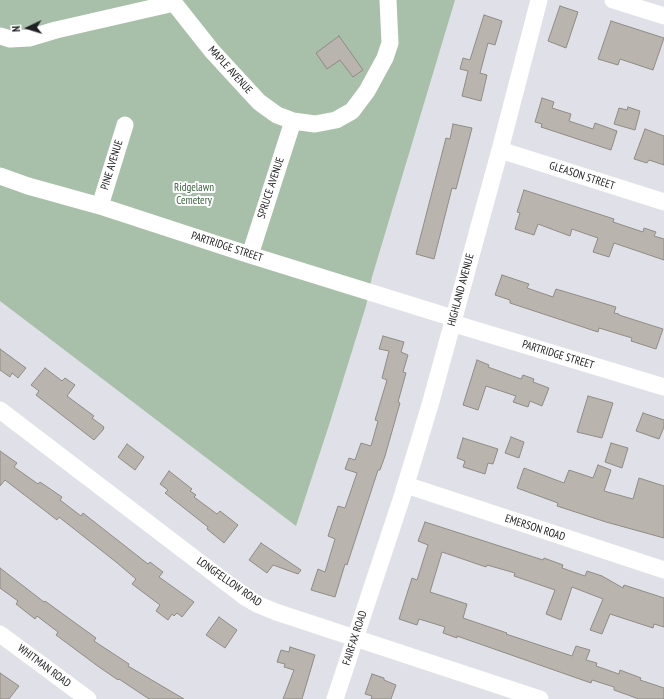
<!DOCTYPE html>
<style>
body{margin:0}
#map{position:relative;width:664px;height:699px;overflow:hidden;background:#e0e1e8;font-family:"PT Sans Narrow",sans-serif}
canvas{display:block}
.north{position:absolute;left:8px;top:8px;width:40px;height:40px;-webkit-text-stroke:3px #fff;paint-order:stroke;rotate:266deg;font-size:11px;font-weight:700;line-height:16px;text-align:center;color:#202023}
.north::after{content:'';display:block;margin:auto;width:14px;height:18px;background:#202023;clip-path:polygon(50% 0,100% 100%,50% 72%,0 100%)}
</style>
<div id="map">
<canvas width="664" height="699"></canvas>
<div class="north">N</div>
</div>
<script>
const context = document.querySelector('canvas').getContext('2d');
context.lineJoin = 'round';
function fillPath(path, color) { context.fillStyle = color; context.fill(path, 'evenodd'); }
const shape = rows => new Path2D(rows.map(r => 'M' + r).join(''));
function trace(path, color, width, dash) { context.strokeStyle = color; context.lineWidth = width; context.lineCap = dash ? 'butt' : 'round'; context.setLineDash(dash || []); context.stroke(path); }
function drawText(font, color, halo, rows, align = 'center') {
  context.font = font + ' "PT Sans Narrow",sans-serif'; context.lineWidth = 4; context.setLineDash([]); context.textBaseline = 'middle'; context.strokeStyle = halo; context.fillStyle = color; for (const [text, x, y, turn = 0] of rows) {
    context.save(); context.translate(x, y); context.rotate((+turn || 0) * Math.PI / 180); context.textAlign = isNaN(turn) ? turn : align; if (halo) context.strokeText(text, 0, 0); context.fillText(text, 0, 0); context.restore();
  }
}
const green = shape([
 [0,0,455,0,372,277,366,306,330,422,296,526,0,301]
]);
const building = shape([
 [560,6,578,12,566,48,548,41,560,6],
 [484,15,502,21,495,45,488,43,480,73,487,75,481,101,462,96,468,71,460,69,463,58,470,60,484,15],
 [611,21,664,38,653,70,620,59,618,65,598,59,611,21],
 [339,36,363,70,353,77,340,60,327,69,316,53,339,36],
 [542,98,554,102,552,108,571,114,569,121,593,129,595,123,617,131,611,150,541,127,542,124,535,122,542,98],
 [628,107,640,111,635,130,614,124,619,108,627,110,628,107],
 [453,124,472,128,456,189,452,188,434,259,416,254,446,138,450,139,453,124],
 [645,129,664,136,664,165,649,160,647,163,634,159,645,129],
 [524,190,614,219,613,222,643,232,644,228,656,232,654,236,664,239,664,260,614,243,609,257,593,252,598,238,572,229,570,236,538,224,534,235,515,229,520,213,517,212,524,190],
 [502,275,529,284,527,288,553,297,556,289,616,307,614,313,619,314,619,315,663,329,656,349,631,341,632,338,599,328,598,332,510,303,510,300,495,295,502,275],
 [383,336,404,342,401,352,408,355,403,372,406,373,398,402,400,403,385,456,380,470,378,470,347,565,345,564,335,597,311,590,318,569,325,572,335,539,328,536,338,506,345,508,357,473,345,469,349,458,355,460,361,443,371,446,378,421,375,420,387,380,382,378,389,351,379,349,383,336],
 [0,349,26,368,18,378,12,373,10,377,0,370,0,349],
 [477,360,489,365,488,367,521,379,523,375,534,379,533,382,549,388,542,406,530,401,528,407,513,402,516,396,486,386,478,410,463,405,477,360],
 [45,368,62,381,65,378,75,385,67,396,94,416,92,418,104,427,103,430,94,440,36,395,39,391,31,385,45,368],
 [588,396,613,403,602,438,577,432,588,396],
 [643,413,664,420,664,427,659,439,636,431,643,413],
 [511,437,524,442,519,458,505,453,511,437],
 [463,438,498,449,493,464,488,463,485,474,463,467,465,461,457,458,463,438],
 [611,443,628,448,622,468,605,462,611,443],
 [127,444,144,457,135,470,118,457,127,444],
 [0,451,17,463,14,467,38,484,40,482,62,497,60,500,81,516,83,513,148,564,150,562,163,572,159,577,194,602,182,617,177,613,174,616,172,614,168,620,156,611,160,605,132,584,136,579,116,562,59,517,57,520,5,480,0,486,0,451],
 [598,465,611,470,604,491,633,499,639,478,664,486,664,538,606,522,557,506,558,503,517,488,524,468,564,483,569,470,593,478,598,465],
 [169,471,192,489,190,491,196,495,194,497,217,514,220,511,238,525,224,543,207,529,208,527,165,493,168,490,160,484,169,471],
 [425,522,543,560,544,558,563,565,562,568,585,576,587,571,602,576,623,588,624,585,664,598,664,627,654,624,653,628,610,614,602,634,590,630,603,599,572,587,561,620,546,614,555,590,514,576,515,573,487,565,486,567,442,552,430,592,467,604,463,618,507,633,506,634,572,656,576,646,590,650,586,660,597,663,596,666,619,674,620,670,641,678,640,680,664,688,664,699,639,699,614,690,614,687,592,680,591,683,457,636,457,638,443,633,445,627,419,619,417,625,399,619,412,578,417,580,428,545,418,541,425,522],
 [261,543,301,570,298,574,273,565,267,573,249,560,261,543],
 [0,568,44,602,45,601,96,638,94,641,129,664,128,666,184,699,149,699,119,679,118,680,99,667,56,635,58,632,37,616,35,619,16,604,18,601,0,588,0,568],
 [219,617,237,630,225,648,206,635,219,617],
 [290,647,315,655,302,699,283,699,294,670,284,667,285,664,277,662,281,650,289,652,290,647],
 [0,673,19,686,9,699,0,699,0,673],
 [372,674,384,678,384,680,396,685,391,699,371,699,372,696,365,694,372,674]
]);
const minor = shape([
 [613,0,664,16],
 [174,3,212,51,259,102,277,115,293,121,315,124,336,120,352,111,367,91,385,58,390,43,388,0],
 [0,36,10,39,29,38,56,30,174,3],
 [500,150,664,202],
 [0,176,28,186,100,206,250,255,453,318],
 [100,206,125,125],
 [250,255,293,121],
 [452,323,664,387],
 [0,410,245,597,259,605,276,612,540,699],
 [406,485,664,570],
 [0,634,88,699],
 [335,699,402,497,430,405,500,150,539,0]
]);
const streetNames = [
 ["MAPLE AVENUE",230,70,48],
 ["PINE AVENUE",112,165,-73],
 ["GLEASON STREET",582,176,18],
 ["SPRUCE AVENUE",271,188,-72],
 ["PARTRIDGE STREET",227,247,18],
 ["HIGHLAND AVENUE",461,290,-75],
 ["PARTRIDGE STREET",558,355,17],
 ["EMERSON ROAD",535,528,18],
 ["LONGFELLOW ROAD",229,582,35],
 ["FAIRFAX ROAD",355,638,-72],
 ["WHITMAN ROAD",44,666,37]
];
const parkNames = [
 ["Ridgelawn",194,188],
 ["Cemetery",194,201]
];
fillPath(green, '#a8c0a9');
fillPath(building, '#bab4af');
trace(building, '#908b85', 1);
trace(minor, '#fff', 17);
drawText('11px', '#202023', '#fff', streetNames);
drawText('11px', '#38623b', '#fff', parkNames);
</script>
